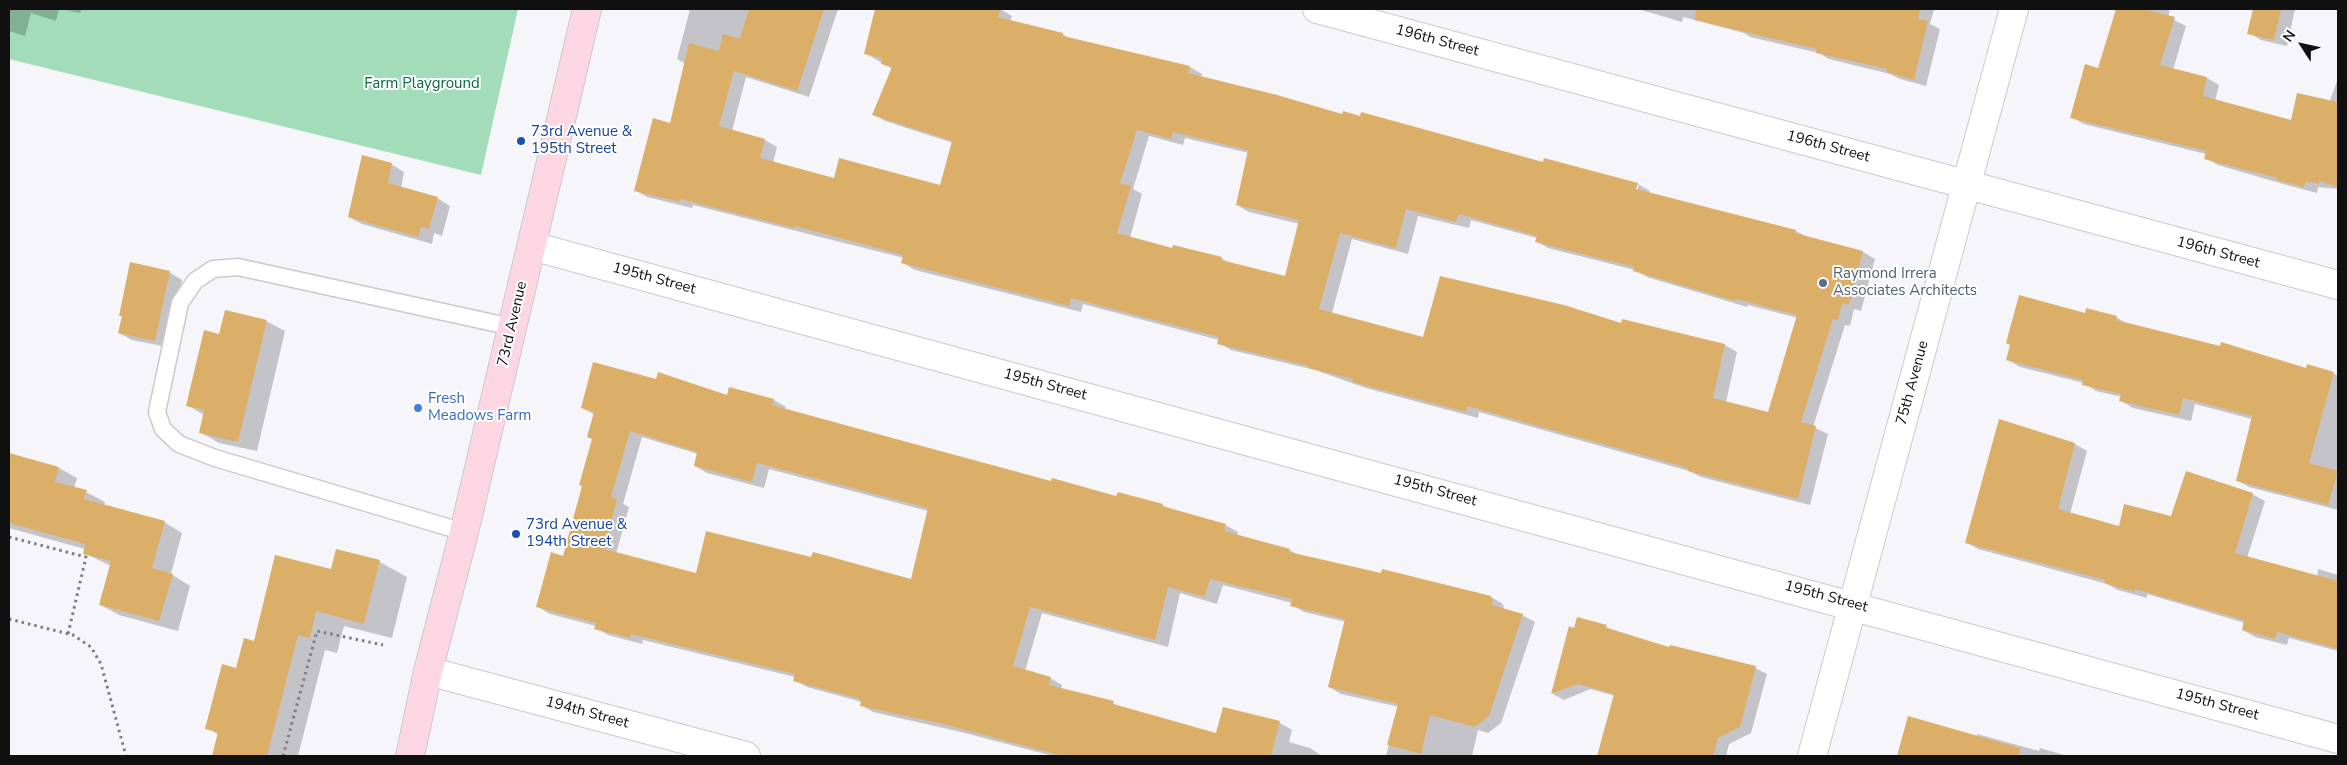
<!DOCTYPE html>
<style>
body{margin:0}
#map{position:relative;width:2347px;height:765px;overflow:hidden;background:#f5f5fa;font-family:"Nunito Sans",sans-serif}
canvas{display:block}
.frame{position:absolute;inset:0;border:10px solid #101011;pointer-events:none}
.north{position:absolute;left:2277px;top:20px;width:50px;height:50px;-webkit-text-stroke:4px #fff;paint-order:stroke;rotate:305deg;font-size:14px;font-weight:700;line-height:20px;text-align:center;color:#101011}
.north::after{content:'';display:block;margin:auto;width:18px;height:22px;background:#101011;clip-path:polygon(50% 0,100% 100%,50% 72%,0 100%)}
</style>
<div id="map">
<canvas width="2347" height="765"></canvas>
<div class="frame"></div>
<div class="north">N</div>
</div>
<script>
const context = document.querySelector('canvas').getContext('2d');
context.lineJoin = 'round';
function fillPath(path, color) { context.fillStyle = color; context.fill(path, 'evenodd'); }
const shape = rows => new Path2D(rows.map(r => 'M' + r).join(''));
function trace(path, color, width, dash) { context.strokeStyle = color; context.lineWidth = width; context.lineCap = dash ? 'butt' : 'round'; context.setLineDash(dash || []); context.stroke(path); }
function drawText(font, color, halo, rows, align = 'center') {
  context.font = font + ' "Nunito Sans",sans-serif'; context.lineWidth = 4; context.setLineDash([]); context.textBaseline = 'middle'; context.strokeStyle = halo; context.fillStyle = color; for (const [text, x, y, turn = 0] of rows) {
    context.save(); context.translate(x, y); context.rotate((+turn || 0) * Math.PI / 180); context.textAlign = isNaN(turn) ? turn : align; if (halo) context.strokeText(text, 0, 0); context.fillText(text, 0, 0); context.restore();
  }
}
const green = shape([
 [9,9,518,9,481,175,9,59]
]);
const shadow = shape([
 [9,9,59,9,56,21,31,13,25,36,9,31],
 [60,9,82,9,80,13],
 [690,9,838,9,809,97,746,77,732,131,765,140,777,147,773,163,835,179,940,186,953,143,885,121,873,114,892,69,865,53,876,9,1000,9,1012,16,1010,21,1063,35,1070,38,1190,67,1202,74,1201,77,1343,116,1638,184,1650,191,1649,194,1796,231,1807,237,1863,252,1875,259,1861,311,1854,309,1850,326,1845,325,1813,427,1828,434,1810,505,1701,477,1689,471,1479,412,1478,418,1366,388,1315,370,1231,350,1219,343,1219,340,1083,304,1081,312,915,270,903,263,904,258,693,205,692,208,647,197,635,190,671,124,686,64,677,59],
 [1149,136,1183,145,1185,138,1249,153,1237,205,1249,212,1300,224,1286,277,1230,263,1221,258,1173,249,1130,238,1142,194,1133,189],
 [1636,185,1639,185,1635,196],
 [1418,216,1469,228,1471,220,1537,238,1536,241,1548,248,1635,270,1647,277,1747,307,1748,305,1798,318,1769,413,1726,402,1737,352,1725,345,1623,321,1622,324,1424,338,1332,313,1352,239,1408,254],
 [1638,9,1934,9,1930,24,1940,29,1926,86,1900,79,1890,74,1829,59,1819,53,1750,37,1744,33,1683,17,1682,22],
 [2117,9,2170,9,2168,17,2186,26,2173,70,2207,78,2219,85,2215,101,2292,121,2330,101,2338,78,2338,189,2318,187,2317,193,2290,186,2218,165,2205,158,2206,154,2084,124,2071,117,2098,69],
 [2254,9,2295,9,2287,46,2261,40,2249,33],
 [391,164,404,172,401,188,437,198,450,206,442,236,434,233,432,244,362,224,349,217],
 [169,272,182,280,168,347,132,340,119,333],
 [2086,314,2116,317,2129,325,2221,348,2222,343,2307,369,2333,373,2338,376,2338,510,2249,487,2237,480,2252,419,2195,404,2191,421,2133,408,2121,401,2122,397,2096,391,2084,383,2020,367,2008,360],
 [266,321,285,331,257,451,219,443,200,432,204,415,187,405,220,336],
 [657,381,728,396,774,400,786,407,785,410,1052,482,1117,498,1162,505,1170,509,1225,525,1238,532,1237,536,1290,550,1299,556,1491,597,1503,604,1504,610,1522,615,1535,622,1501,723,1488,733,1478,730,1472,756,1386,756,1399,707,1341,694,1329,687,1346,622,1304,612,1292,605,1292,603,1223,585,1217,604,1180,593,1168,647,1042,613,1025,671,1050,678,1062,685,1061,689,1217,734,1224,709,1280,723,1292,730,1289,742,1310,748,1322,756,1053,756,961,732,873,712,861,705,862,702,807,687,794,680,795,677,643,640,642,644,608,635,596,628,596,626,550,614,538,607,564,557,584,487,593,439,595,415,582,408],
 [642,437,698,454,695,466,707,473,764,488,769,469,928,511,912,581,812,559,697,575,616,554,629,507,623,504],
 [2075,444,2087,451,2070,514,2120,527,2172,517,2252,494,2265,501,2247,558,2317,577,2318,569,2338,575,2338,651,2289,638,2287,645,2255,637,2243,630,2245,623,2147,594,2147,598,2118,590,2107,584,1978,549,1966,542],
 [9,454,59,468,77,478,74,488,86,492,105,502,104,506,164,522,182,533,171,574,190,586,178,631,119,615,101,605,111,566,84,553,85,549,9,528],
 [337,551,380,562,407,577,392,638,344,626,337,653,325,650,298,756,213,756,219,735,206,728,237,669,255,642,332,571],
 [1578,618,1670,648,1755,668,1767,674,1751,733,1729,744,1726,756,1598,756,1615,696,1590,689,1564,700,1553,694,1570,628,1575,630],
 [1909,718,1977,737,1977,734,2039,751,2040,748,2068,756,1898,756]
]);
const building = shape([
 [749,9,824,9,797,91,734,71,719,126,765,139,760,158,834,178,839,158,940,185,952,141,872,115,892,67,881,64,882,58,864,54,875,9,1000,9,998,17,1063,33,1063,36,1190,66,1188,73,1277,95,1342,114,1343,111,1360,116,1361,112,1543,162,1544,158,1638,183,1636,189,1796,230,1795,233,1863,251,1849,305,1842,303,1838,320,1833,319,1801,422,1816,426,1798,499,1688,471,1688,468,1467,406,1466,412,1352,382,1353,379,1308,368,1309,366,1217,344,1219,337,1071,298,1069,306,901,263,903,255,795,226,794,228,680,199,680,202,634,191,653,118,670,123,689,43,719,51,723,34,740,39],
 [1137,130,1171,139,1173,132,1248,150,1236,205,1299,220,1285,276,1221,260,1222,257,1173,245,1172,248,1117,233,1131,186,1120,183],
 [1406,209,1456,222,1459,214,1537,236,1535,242,1634,267,1633,271,1735,301,1736,299,1797,315,1768,412,1713,398,1725,344,1622,319,1621,323,1564,305,1440,276,1423,337,1319,309,1340,233,1396,248],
 [1696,9,1920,9,1918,19,1928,21,1914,80,1886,72,1887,69,1816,53,1816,49,1695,20],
 [2116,9,2143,9,2175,17,2160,65,2207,77,2203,96,2291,120,2297,93,2338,102,2338,187,2319,181,2319,184,2306,181,2304,187,2276,180,2277,178,2204,159,2206,151,2070,118,2085,64,2098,68],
 [2253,9,2281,9,2274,40,2247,34],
 [362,155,392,163,388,183,438,197,429,229,421,227,418,237,348,217],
 [130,262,170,271,155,341,118,333,122,316,119,316],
 [2019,295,2085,313,2086,308,2117,316,2116,320,2220,346,2221,342,2306,368,2307,364,2334,372,2309,463,2338,471,2328,505,2236,481,2252,416,2183,398,2179,415,2119,401,2121,394,2082,385,2083,380,2006,360,2010,345,2006,343],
 [225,310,267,320,238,442,199,433,204,410,186,406,204,330,219,334],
 [593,362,656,379,658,372,727,395,729,387,774,399,772,405,885,436,1051,481,1052,478,1116,496,1118,492,1163,504,1162,506,1226,524,1224,531,1290,549,1289,552,1381,573,1382,569,1491,596,1491,599,1493,599,1492,605,1523,614,1489,716,1475,727,1430,715,1421,754,1387,745,1398,704,1328,687,1345,619,1290,606,1292,599,1210,579,1205,597,1168,587,1155,640,1030,607,1013,666,1051,677,1049,685,1114,701,1113,704,1216,733,1223,707,1280,721,1271,756,1062,756,947,725,860,706,861,699,793,681,795,674,631,634,630,638,594,629,596,623,536,607,551,552,563,556,582,486,579,485,592,439,587,437,594,412,581,408],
 [630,431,697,452,694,466,752,482,757,463,928,508,911,579,813,552,811,557,706,531,696,573,604,549,617,499,611,497],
 [1999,419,2075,443,2058,509,2119,526,2124,504,2171,516,2186,471,2253,493,2235,553,2338,581,2338,649,2277,632,2275,639,2242,630,2244,620,2135,589,2134,592,2104,583,2105,580,1965,543],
 [9,453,59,467,55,482,87,490,84,499,165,521,152,568,173,574,159,621,99,605,111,561,83,554,85,544,9,523],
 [336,549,380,560,364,624,316,611,310,638,298,635,267,756,212,756,218,732,205,729,222,664,236,668,244,638,254,641,275,555,331,569],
 [1577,617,1607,625,1606,628,1669,647,1670,645,1756,666,1740,727,1718,738,1713,756,1597,756,1614,694,1578,684,1551,694,1569,626,1574,628],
 [1908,716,2020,748,2019,756,1897,756]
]);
const path = shape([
 [9,537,86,557,68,634],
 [9,619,73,635,91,647,101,664,126,756],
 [283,756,317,631,383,645]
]);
const lane = shape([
 [464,532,215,458,179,444,163,429,157,412,180,303,195,281,213,269,238,267,512,327]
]);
const street = shape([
 [1317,9,2338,285],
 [532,246,2338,739],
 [428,671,746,756],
 [1812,756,2014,9]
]);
const secondary = shape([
 [410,756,428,671,464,532,587,9]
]);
const markers = [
 [521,141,5,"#1a4fb4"],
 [1823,283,5,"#5c6f8a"],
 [418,408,5,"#3f7fe0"],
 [516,534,5,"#1a4fb4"]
];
const streetNames = [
 ["196th Street",1437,41,15],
 ["196th Street",1828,147,15],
 ["196th Street",2218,253,15],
 ["195th Street",654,279,15],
 ["73rd Avenue",513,324,-77],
 ["75th Avenue",1913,383,-75],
 ["195th Street",1045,385,15],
 ["195th Street",1435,491,15],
 ["195th Street",1826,597,15],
 ["195th Street",2217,705,15],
 ["194th Street",587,713,15]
];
const parkNames = [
 ["Farm Playground",422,84]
];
const transitNames = [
 ["73rd Avenue &",531,132],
 ["195th Street",531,149],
 ["73rd Avenue &",526,525],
 ["194th Street",526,542]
];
const serviceNames = [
 ["Raymond Irrera",1833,274],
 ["Associates Architects",1833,291]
];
const shopNames = [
 ["Fresh",428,399],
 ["Meadows Farm",428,416]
];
fillPath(green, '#a3dcb9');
fillPath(shadow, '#0003');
fillPath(building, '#dbaf68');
trace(lane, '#cac9cf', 19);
trace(street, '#cac9cf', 30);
trace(secondary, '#cac9cf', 30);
trace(path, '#7d7d80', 3, [2.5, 4]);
trace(lane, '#fff', 16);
trace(street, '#fff', 28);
trace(secondary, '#fcd6e2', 28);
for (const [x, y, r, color] of markers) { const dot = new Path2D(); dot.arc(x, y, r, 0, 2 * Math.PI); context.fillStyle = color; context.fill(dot); trace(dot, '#fff', 2); }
drawText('15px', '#101011', '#fff', streetNames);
drawText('15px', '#06693f', '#fff', parkNames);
drawText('15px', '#164399', '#fff', transitNames, 'left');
drawText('15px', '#4e5e75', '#fff', serviceNames, 'left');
drawText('15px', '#366cbe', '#fff', shopNames, 'left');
</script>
